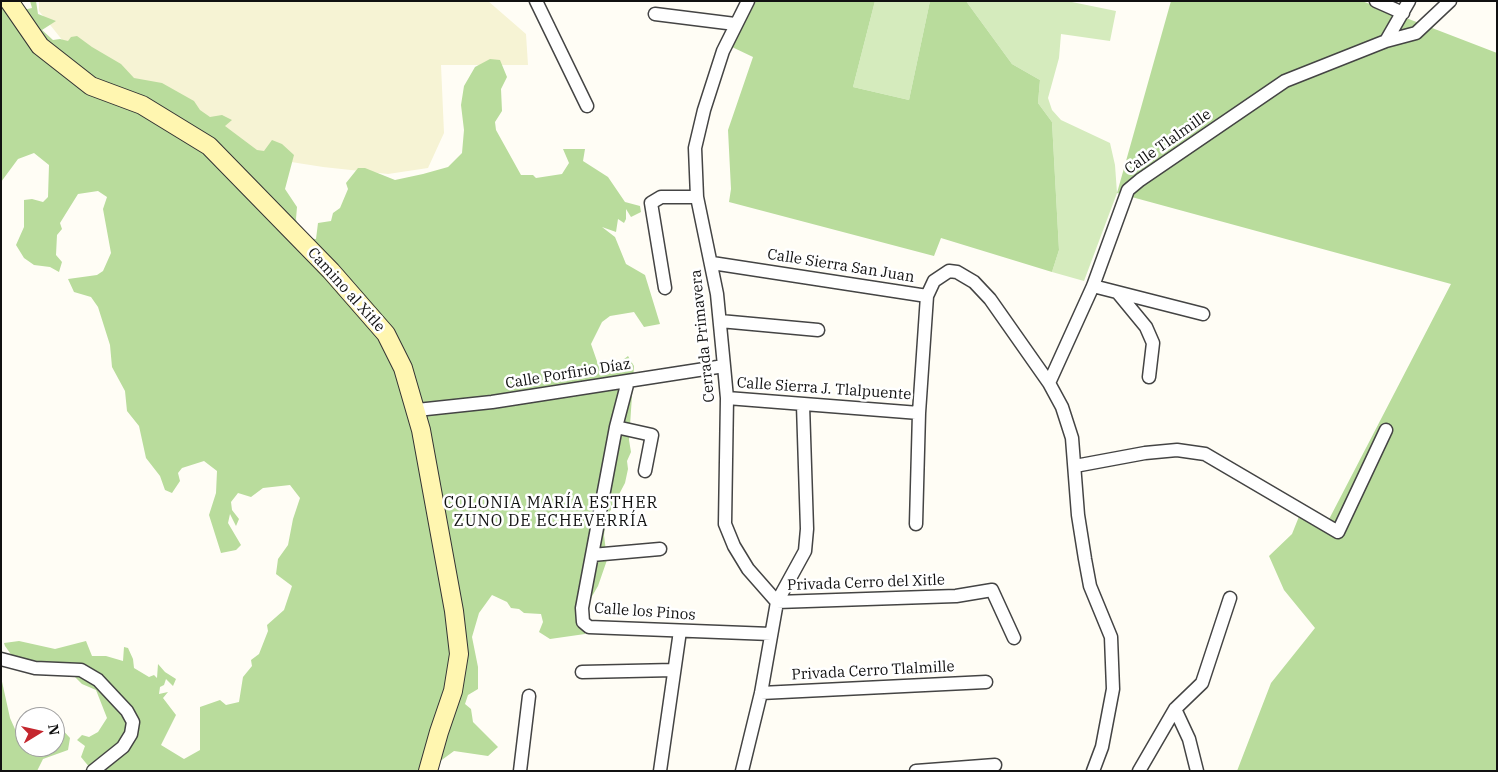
<!DOCTYPE html>
<meta charset="utf-8">
<style>
body{margin:0}
#map{position:relative;width:1498px;height:772px;overflow:hidden;background:#fffdf5;font-family:"IBM Plex Serif",serif}
canvas{display:block}
.frame{position:absolute;inset:0;border:2px solid #111;pointer-events:none}
.north{position:absolute;left:15px;top:707px;width:50px;height:50px;box-sizing:border-box;background:#fff;border:1px solid #a0a0a0;border-radius:50%;rotate:81deg;font-size:14px;font-weight:700;line-height:20px;text-align:center;color:#111}
.north::after{content:'';display:block;margin:auto;width:18px;height:22px;background:#c4262e;clip-path:polygon(50% 0,100% 100%,50% 72%,0 100%)}
</style>
<div id="map">
<canvas width="1498" height="772"></canvas>
<div class="frame"></div>
<div class="north">N</div>
</div>
<script>
const context = document.querySelector('canvas').getContext('2d');
context.lineJoin = 'round';
function fillPath(path, color) { context.fillStyle = color; context.fill(path, 'evenodd'); }
const shape = rows => new Path2D(rows.map(r => 'M' + r).join(''));
function trace(path, color, width, dash) { context.strokeStyle = color; context.lineWidth = width; context.lineCap = dash ? 'butt' : 'round'; context.setLineDash(dash || []); context.stroke(path); }
function drawText(font, color, halo, rows, align = 'center') {
  context.font = font + ' "IBM Plex Serif",serif'; context.lineWidth = 5; context.setLineDash([]); context.textBaseline = 'middle'; context.strokeStyle = halo; context.fillStyle = color; for (const [text, x, y, turn = 0] of rows) {
    context.save(); context.translate(x, y); context.rotate((+turn || 0) * Math.PI / 180); context.textAlign = isNaN(turn) ? turn : align; if (halo) context.strokeText(text, 0, 0); context.fillText(text, 0, 0); context.restore();
  }
}
const farmland = shape([
 [39,1,488,1,526,34,528,65,441,65,444,133,428,168,388,174,323,167,253,156,67,46,39,11]
]);
const green = shape([
 [875,1,930,1,909,100,853,87],
 [966,1,1067,1,1116,11,1110,41,1061,34,1059,58,1048,98,1052,110,1061,120,1110,143,1115,165,1117,193,1084,281,1052,272,1059,250,1052,122,1038,103,1040,80,1012,64]
]);
const forest = shape([
 [1,1,23,10,32,8,30,1,36,1,38,14,56,21,42,30,53,40,60,39,68,41,71,37,77,36,92,47,121,64,134,78,162,83,194,101,200,110,210,117,222,115,232,120,225,126,257,150,264,151,272,140,282,144,294,155,285,189,297,207,296,219,300,238,316,239,318,223,331,221,333,213,340,208,348,189,346,183,358,168,365,168,395,180,423,174,448,167,462,153,464,130,461,105,464,86,475,67,490,59,500,60,507,77,501,89,502,111,495,122,496,130,521,175,533,175,536,178,562,174,569,163,563,149,585,149,583,161,608,177,625,202,640,206,641,212,631,217,626,209,626,219,624,223,618,219,616,232,602,227,615,237,626,264,645,275,660,324,644,327,634,312,610,316,602,322,591,344,599,367,610,370,628,356,634,366,629,440,631,452,627,461,628,469,625,483,606,519,604,535,607,560,598,586,584,610,585,634,550,639,539,632,543,622,541,614,524,613,519,609,511,608,507,602,492,595,479,613,472,637,478,667,478,689,468,695,465,704,471,709,473,722,498,747,488,756,454,751,439,762,437,771,88,771,90,768,81,757,85,746,77,740,82,735,89,737,98,732,107,718,96,690,82,684,71,673,48,664,33,660,15,660,5,646,4,643,19,641,55,649,86,641,92,656,106,656,123,661,124,647,128,648,133,659,134,668,149,677,154,675,157,678,158,664,165,672,176,679,173,686,166,679,164,685,160,687,159,694,168,692,163,698,176,715,161,745,184,759,200,750,200,707,220,700,226,705,239,702,243,677,252,666,251,660,259,654,268,631,267,625,284,610,292,586,276,574,278,559,288,545,293,519,300,498,290,485,263,488,251,497,238,493,231,502,232,510,239,519,236,526,230,514,228,523,241,545,236,550,221,553,209,515,216,493,217,471,204,461,182,468,178,473,180,481,172,493,165,490,160,476,146,458,139,426,127,411,125,391,112,367,110,345,98,307,91,297,74,292,68,279,97,275,103,271,111,253,103,209,107,197,98,191,78,194,60,223,62,229,57,235,56,255,62,262,59,272,50,267,34,265,24,258,16,245,24,227,24,200,32,199,43,202,48,197,49,165,34,153,18,159,1,182],
 [756,1,875,1,853,87,909,100,930,1,966,1,1012,64,1040,80,1038,103,1052,122,1059,250,1052,272,941,238,934,256,729,202,731,189,728,130,753,57,732,47],
 [1171,1,1362,1,1497,53,1497,771,1237,771,1271,683,1315,628,1284,590,1269,556,1292,534,1300,514,1325,527,1451,284,1117,193],
 [1,677,10,718,19,738,25,737,25,747,55,747,55,728,59,726,70,738,68,750,43,759,37,771,1,771]
]);
const street = shape([
 [536,1,587,106],
 [748,1,723,51,704,110,695,148,697,197,717,294,724,366,727,398,725,524,734,546,748,569,777,602,956,596,992,590,1014,638],
 [1376,1,1403,13],
 [655,14,735,24],
 [1386,41,1409,1],
 [712,263,927,296,934,281,949,271,957,272,974,282,990,299,1049,383,1062,407,1072,438,1078,515,1085,559,1090,586,1111,637,1113,689,1102,747,1093,771],
 [1093,286,1203,314],
 [665,288,651,203,661,197,697,197],
 [1118,293,1146,327,1153,343,1149,377],
 [720,321,818,330],
 [628,381,616,427,582,608,583,622,589,627,771,634],
 [1049,383,1093,286,1128,190,1140,180,1285,81,1386,41,1416,33,1450,1],
 [727,398,919,413],
 [417,410,492,402,724,366],
 [616,427,652,435,645,471],
 [1075,466,1145,453,1177,450,1205,454,1338,532,1386,430],
 [916,524,919,413,927,296],
 [592,555,660,549],
 [1,659,35,668,81,670,98,680,127,711,133,722,131,734,123,747,93,771],
 [582,672,674,670],
 [761,693,986,682],
 [1175,709,1189,739,1197,771],
 [520,771,529,696],
 [660,771,680,631],
 [742,771,761,693,777,602,805,551,807,529,803,405],
 [916,771,995,765],
 [1139,771,1175,709,1202,683,1230,598]
]);
const secondary = shape([
 [9,1,40,46,91,86,142,105,209,146,331,271,386,334,403,368,421,430,454,611,459,654,453,691,439,732,428,771]
]);
const streetNames = [
 ["Calle Tlalmille",1168,142,-35],
 ["Calle Sierra San Juan",841,266,9],
 ["Camino al Xitle",346,290,48],
 ["Cerrada Primavera",703,336,-96],
 ["Calle Porfirio Díaz",568,374,-9],
 ["Calle Sierra J. Tlalpuente",824,389,4],
 ["Privada Cerro del Xitle",866,583,-2],
 ["Calle los Pinos",645,612,4],
 ["Privada Cerro Tlalmille",873,671,-3]
];
const neighbourhoodNames = [
 ["COLONIA MARÍA ESTHER",551,503],
 ["ZUNO DE ECHEVERRÍA",551,521]
];
fillPath(farmland, '#f6f3d4');
fillPath(green, '#d5ebbd');
fillPath(forest, '#b9dc9c');
trace(street, '#444', 15);
trace(secondary, '#333', 20);
trace(street, '#fff', 12);
trace(secondary, '#fff6b0', 18);
drawText('15px', '#111', '#fff', streetNames);
context.letterSpacing = '1px';
drawText('16px', '#111', '#fff', neighbourhoodNames);
context.letterSpacing = '0px';
</script>
